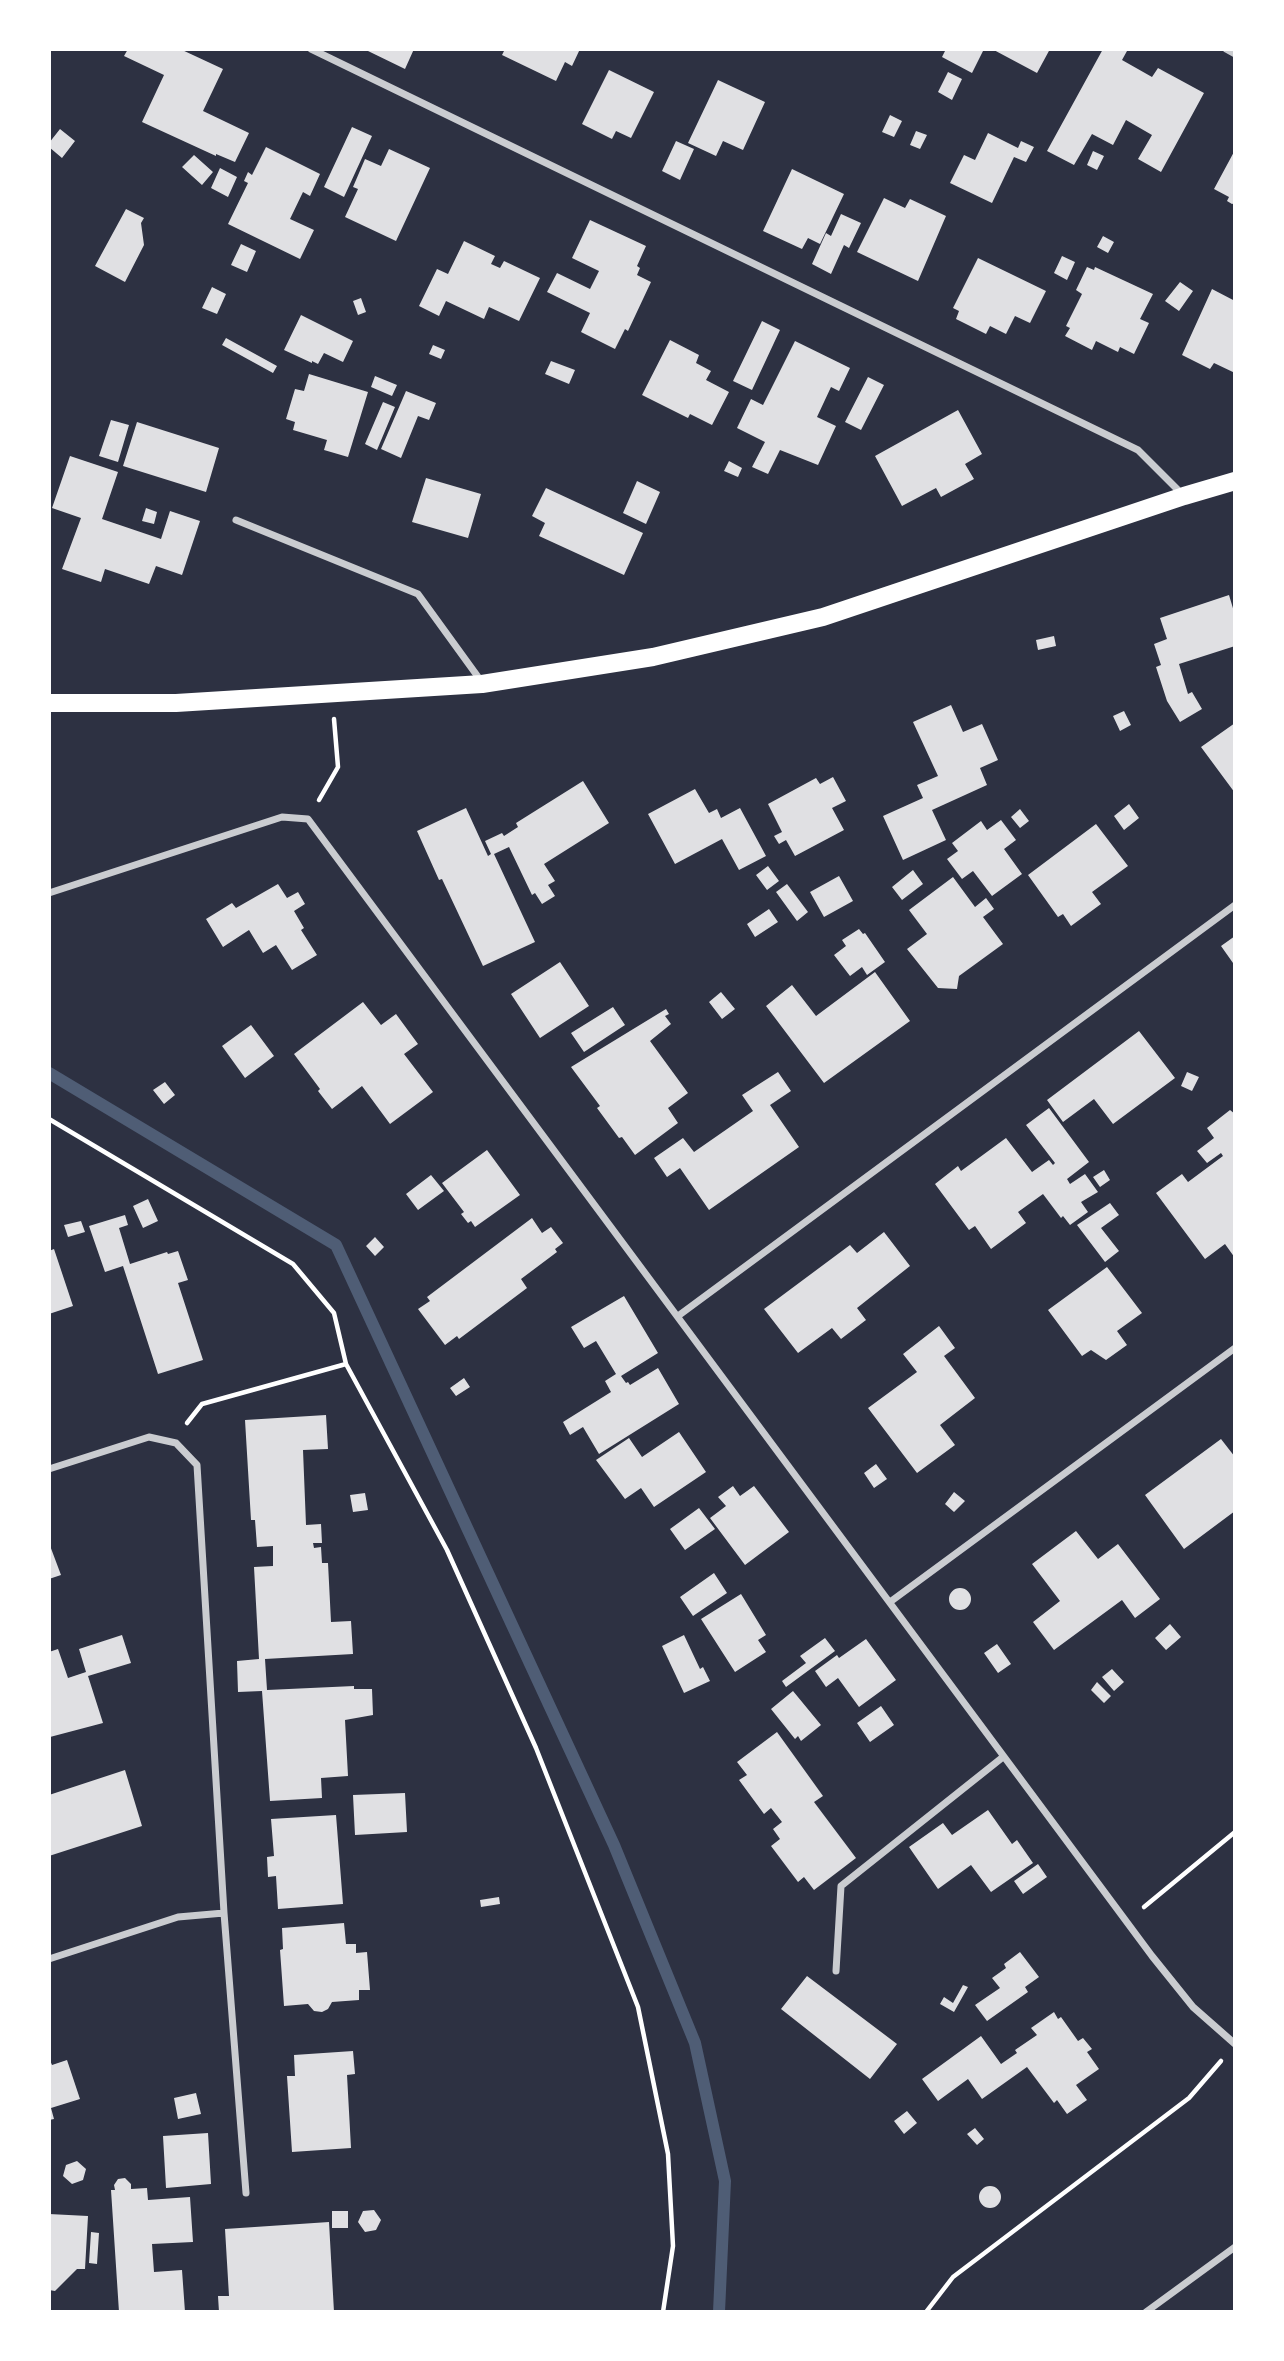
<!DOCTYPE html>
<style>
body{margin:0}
#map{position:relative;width:1284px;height:2361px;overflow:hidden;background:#2d3142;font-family:"PT Sans",sans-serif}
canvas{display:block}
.frame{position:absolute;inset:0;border:51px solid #fff;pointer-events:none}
</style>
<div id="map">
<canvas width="1284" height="2361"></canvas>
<div class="frame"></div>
</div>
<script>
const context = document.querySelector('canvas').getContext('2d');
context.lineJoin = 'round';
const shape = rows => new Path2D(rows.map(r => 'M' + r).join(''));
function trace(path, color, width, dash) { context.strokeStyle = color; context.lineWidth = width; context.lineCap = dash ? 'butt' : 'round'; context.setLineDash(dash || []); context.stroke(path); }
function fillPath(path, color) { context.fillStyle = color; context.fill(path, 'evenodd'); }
const stream = shape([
 [49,1073,336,1245,614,1845,695,2043,725,2181,719,2312]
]);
const building = shape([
 [128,49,180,49,223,69,203,111,249,133,235,162,216,154,216,156,142,122,164,75,124,56],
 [370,49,414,49,405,69,368,51],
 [505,49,580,49,572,66,565,62,556,81,502,55],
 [946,49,984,49,972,73,942,57],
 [992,49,1050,49,1037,73],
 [1103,49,1123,49,1127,51,1122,60,1152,77,1158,68,1204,93,1161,172,1138,159,1152,135,1126,120,1113,145,1092,134,1074,165,1047,151],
 [609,70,654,92,631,138,616,131,612,139,582,124],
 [948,72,962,79,952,100,938,92],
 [718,80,765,102,743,150,723,141,716,156,688,143],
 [890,115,902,121,894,137,882,132],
 [352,127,372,136,344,197,324,187],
 [60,129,75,141,62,158,49,147,49,143],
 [916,131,927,135,920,149,910,145],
 [988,133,1018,148,1021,141,1034,147,1026,162,1014,157,992,203,950,183,964,155,975,160],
 [676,141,694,149,680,180,662,171],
 [266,147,320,174,310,196,303,192,290,219,314,230,300,259,228,224,248,183,244,181,248,172,252,175],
 [389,149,430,168,396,241,345,217,358,189,353,187,365,159,381,166],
 [1235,150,1235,203,1232,204,1227,201,1229,197,1214,189],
 [1093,151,1104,156,1097,170,1087,165],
 [194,155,213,172,202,185,182,167],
 [220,168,237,177,228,197,211,188],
 [792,169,844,194,820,244,808,238,802,249,763,231],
 [884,198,905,208,910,199,946,216,918,281,857,252],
 [126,209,144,218,141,223,144,245,125,282,95,266],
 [841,214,861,223,849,248,844,245,831,274,812,264,826,233,831,236],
 [590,220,646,246,637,266,640,268,637,275,651,282,628,331,625,329,615,349,581,332,590,313,547,292,557,273,590,289,599,271,572,258],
 [1103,236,1114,242,1108,253,1097,247],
 [464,241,495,256,491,264,500,268,504,261,540,278,519,321,489,307,484,319,446,301,439,316,419,306,437,269,448,274],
 [241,244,256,251,247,272,231,265],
 [1062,256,1075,262,1067,280,1054,273],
 [978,258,1046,291,1030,323,1015,316,1006,334,990,326,986,334,956,319,959,311,953,308],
 [1087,267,1094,270,1095,267,1153,294,1140,319,1149,323,1134,354,1120,347,1118,352,1096,341,1092,350,1065,336,1070,328,1066,326,1082,294,1076,290],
 [1180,282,1193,291,1179,311,1165,301],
 [212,287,226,294,217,314,202,308],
 [1212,289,1235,301,1235,373,1214,363,1210,369,1182,355],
 [361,298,366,312,358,315,353,301],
 [301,315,353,341,343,362,324,353,318,364,312,361,312,363,284,350],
 [762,321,780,330,752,390,733,381],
 [226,338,277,366,273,373,222,345],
 [670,340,699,355,696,363,711,371,706,380,729,392,712,425,690,414,688,418,642,395],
 [795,341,850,368,839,391,831,387,817,417,836,426,818,465,780,450,768,474,752,467,765,442,737,428,751,399,763,405],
 [433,345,445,350,441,359,429,354],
 [551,361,575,370,569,384,545,374],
 [309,374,368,392,348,457,324,450,327,440,293,430,295,422,286,419,295,389,304,391],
 [375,376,397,385,392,396,371,387],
 [868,377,884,385,861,430,845,422],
 [406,391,436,403,429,420,418,416,401,458,381,449],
 [383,402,395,407,377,450,365,444],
 [958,410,982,454,965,464,974,479,941,497,936,488,902,506,875,456],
 [111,420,129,425,118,462,99,456],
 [137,422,219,448,206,492,123,466],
 [70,456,118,472,102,519,161,539,170,511,200,521,182,575,156,566,149,584,105,569,101,582,62,569,81,518,52,508],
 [729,461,742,468,738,477,724,471],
 [426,478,481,494,468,538,412,522],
 [637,481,660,492,646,524,623,513],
 [546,488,643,533,624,575,539,536,545,523,532,516],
 [146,508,157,512,154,524,142,521],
 [1229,595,1235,615,1235,646,1179,664,1188,694,1192,692,1202,709,1180,722,1167,701,1156,667,1161,665,1154,644,1167,639,1160,618],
 [1054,636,1056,646,1038,650,1036,640],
 [951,705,963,732,982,724,998,760,980,768,987,785,932,810,946,840,903,860,883,816,923,798,917,785,938,776,913,722],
 [1124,711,1131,725,1120,731,1113,716],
 [1235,723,1235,793,1201,747],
 [833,777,846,801,832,808,844,830,795,856,786,840,779,844,774,836,782,832,768,804,816,778,820,784],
 [583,781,609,823,544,864,555,881,548,885,555,896,542,904,535,893,532,895,509,847,494,854,535,942,483,966,442,879,439,880,417,831,466,808,488,856,491,854,485,841,502,833,504,836,518,827,516,823],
 [695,789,709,813,717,809,721,818,740,808,766,856,739,870,722,839,675,864,648,814],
 [1129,804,1139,818,1124,830,1114,816],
 [1020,809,1029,821,1020,828,1011,817],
 [1001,820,1016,840,1004,849,1022,874,992,896,973,871,962,879,947,859,958,851,952,843,981,821,987,830],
 [1096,824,1128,866,1092,892,1101,904,1071,926,1063,914,1058,917,1028,875],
 [768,866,779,881,767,890,756,875],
 [913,870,923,884,902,900,892,887],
 [839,876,853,901,824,917,810,892],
 [953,877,975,907,986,898,994,909,983,917,1003,944,959,976,957,989,938,988,907,949,927,934,909,910],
 [278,884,287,898,298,892,305,904,294,911,304,928,301,930,317,955,292,970,276,945,263,953,249,930,223,947,206,919,232,903,236,908],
 [787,884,808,912,797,921,776,892],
 [769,909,778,922,755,937,747,924],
 [859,929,863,934,865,933,885,962,867,975,862,967,850,976,834,955,846,946,842,940],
 [1235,936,1235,962,1233,963,1221,946],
 [560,962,589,1006,540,1038,511,994],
 [875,972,910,1021,824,1083,766,1006,792,985,816,1016],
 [721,992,735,1009,722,1019,709,1002],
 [363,1002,381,1025,396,1014,418,1044,404,1054,433,1092,390,1124,362,1086,332,1109,318,1091,320,1089,294,1054],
 [613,1007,625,1025,584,1052,571,1033],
 [666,1009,669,1014,665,1016,671,1024,650,1041,688,1093,668,1108,678,1123,635,1155,622,1137,619,1138,597,1108,600,1106,571,1067],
 [251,1025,274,1056,245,1078,222,1046],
 [1139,1031,1175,1078,1113,1124,1094,1099,1063,1122,1047,1100],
 [778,1072,791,1091,770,1105,799,1147,709,1210,680,1168,667,1177,654,1158,683,1138,694,1152,753,1111,742,1095],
 [1187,1072,1199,1077,1192,1091,1181,1086],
 [165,1082,175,1095,164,1104,153,1090],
 [1049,1108,1089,1162,1067,1179,1070,1184,1085,1174,1098,1192,1081,1202,1088,1212,1070,1225,1063,1216,1061,1218,1043,1194,1018,1212,1026,1223,991,1249,975,1226,969,1230,935,1184,958,1166,961,1171,1006,1138,1032,1172,1049,1160,1053,1165,1055,1163,1026,1125],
 [1230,1110,1235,1114,1235,1258,1225,1244,1205,1259,1156,1193,1182,1174,1188,1182,1223,1156,1221,1153,1207,1163,1197,1151,1214,1138,1207,1128],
 [487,1150,520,1195,475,1227,471,1221,468,1223,461,1214,464,1212,442,1183],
 [1104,1170,1110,1180,1100,1187,1093,1177],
 [431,1175,444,1191,418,1210,406,1194],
 [148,1199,158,1221,143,1228,133,1206],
 [1110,1203,1119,1215,1101,1228,1119,1251,1105,1262,1077,1225],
 [125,1215,128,1225,119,1228,130,1264,167,1252,168,1254,178,1251,188,1280,178,1283,203,1360,158,1374,123,1266,105,1272,89,1226],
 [532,1218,542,1233,551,1227,563,1243,555,1249,557,1252,521,1279,527,1288,459,1339,457,1336,445,1345,418,1309,430,1301,427,1297],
 [81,1221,85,1232,68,1237,64,1225],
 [884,1232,910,1266,857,1308,866,1320,841,1339,832,1328,798,1353,764,1309,850,1245,857,1253],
 [375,1237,384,1247,375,1256,366,1246],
 [54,1249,73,1306,49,1314,49,1251],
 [1107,1267,1142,1313,1117,1331,1127,1345,1106,1360,1091,1350,1082,1356,1048,1310],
 [624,1296,658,1353,621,1376,626,1383,628,1382,630,1385,658,1368,679,1404,599,1454,583,1427,570,1435,563,1422,611,1392,605,1381,616,1374,596,1341,584,1348,571,1327],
 [939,1326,955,1348,944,1356,975,1398,940,1425,955,1445,917,1473,868,1408,917,1372,903,1354],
 [464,1378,470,1387,456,1396,450,1388],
 [326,1415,328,1449,303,1450,306,1525,321,1524,322,1543,313,1543,314,1548,321,1547,322,1563,328,1563,331,1622,351,1621,353,1654,265,1659,267,1690,354,1686,354,1689,372,1689,373,1715,345,1720,348,1776,321,1778,322,1798,270,1801,262,1691,238,1692,237,1661,259,1659,254,1567,273,1566,273,1546,257,1547,255,1520,251,1520,245,1420],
 [679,1432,706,1472,654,1507,641,1488,625,1499,596,1460,629,1438,642,1457],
 [1221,1439,1235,1457,1235,1511,1184,1549,1145,1495],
 [876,1464,887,1479,874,1488,864,1473],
 [733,1486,740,1496,754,1486,789,1532,745,1565,710,1518,726,1506,718,1497],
 [954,1492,965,1501,954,1512,945,1504],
 [365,1493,368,1510,353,1512,350,1495],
 [699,1508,715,1529,685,1550,670,1529],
 [1076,1531,1098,1559,1118,1544,1160,1599,1135,1618,1122,1600,1054,1650,1033,1622,1060,1601,1032,1564],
 [49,1543,61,1575,49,1579],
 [714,1573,727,1593,693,1616,680,1597],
 '949 1599a11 11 0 1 1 22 0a11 11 0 1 1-22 0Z',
 [741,1594,766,1635,758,1640,766,1652,735,1672,701,1619],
 [1170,1624,1181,1637,1166,1650,1155,1638],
 [122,1635,131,1663,88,1676,103,1723,50,1737,49,1652,58,1649,68,1678,86,1672,79,1649],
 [684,1635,700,1669,703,1667,710,1681,684,1693,662,1646],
 [825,1638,835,1651,786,1687,782,1681,806,1663,800,1656],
 [866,1639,896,1680,859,1707,838,1678,826,1687,815,1671,837,1655,839,1658],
 [997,1644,1011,1664,998,1673,984,1653],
 [1112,1669,1124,1682,1114,1691,1102,1677],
 [1097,1682,1111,1696,1104,1703,1091,1690],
 [793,1691,821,1725,801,1741,798,1736,795,1739,771,1709],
 [881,1706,894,1725,870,1742,857,1723],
 [777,1732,823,1796,814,1802,856,1858,814,1890,804,1877,798,1882,771,1846,780,1839,773,1829,782,1822,771,1808,764,1814,739,1780,747,1775,737,1762],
 [125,1770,142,1826,49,1856,49,1795],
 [405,1793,407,1832,355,1835,353,1795],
 [988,1810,1012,1844,1017,1840,1033,1863,991,1892,971,1865,938,1889,909,1847,943,1823,952,1835],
 [336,1815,343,1904,278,1909,276,1876,268,1877,267,1857,274,1856,271,1819],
 [1038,1864,1047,1877,1023,1894,1014,1881],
 [499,1897,500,1904,481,1907,480,1900],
 [344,1923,346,1944,356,1944,356,1953,367,1952,370,1990,359,1990,359,2000,332,2002,328,2009,322,2012,314,2011,308,2004,284,2006,280,1950,283,1949,282,1928],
 [1020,1952,1039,1977,1025,1987,1028,1992,987,2021,975,2005,1000,1988,992,1978,1006,1968,1004,1964],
 [807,1976,897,2044,870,2079,781,2009],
 [963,1985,968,1987,954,2012,940,2004,944,1997,953,2003],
 [1054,2012,1058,2019,1061,2017,1078,2041,1083,2038,1092,2049,1087,2052,1099,2069,1076,2085,1087,2100,1067,2114,1057,2100,1054,2103,1027,2067,982,2099,968,2079,938,2101,922,2079,981,2036,1001,2064,1017,2053,1015,2050,1037,2035,1031,2028],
 [353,2051,355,2074,347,2075,351,2148,292,2152,287,2076,295,2076,294,2055],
 [49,2058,52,2065,67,2060,80,2099,51,2108,54,2119,49,2120],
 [196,2093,201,2114,178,2119,174,2098],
 [907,2111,917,2123,904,2134,894,2121],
 [975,2128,984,2139,977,2145,967,2134],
 [208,2133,211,2184,166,2188,163,2136],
 [77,2161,86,2169,83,2180,72,2184,63,2176,66,2165],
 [125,2178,131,2184,131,2189,147,2188,148,2200,190,2197,193,2242,152,2244,154,2272,182,2270,185,2312,119,2312,111,2190,115,2190,114,2185,118,2179],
 '979 2197a11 11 0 1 1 22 0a11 11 0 1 1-22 0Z',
 [374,2210,381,2220,376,2230,365,2232,358,2222,363,2211],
 [332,2211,348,2211,348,2228,332,2228],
 [49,2214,88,2216,85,2269,77,2269,55,2291,49,2290],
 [329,2222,334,2312,219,2312,218,2296,229,2296,225,2229],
 [91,2232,99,2233,97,2264,89,2263]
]);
const path = shape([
 [319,800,338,767,334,719],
 [49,1119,293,1264,334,1313,346,1364,447,1550,536,1748,638,2007,668,2154,673,2246,663,2312],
 [187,1423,202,1404,346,1364],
 [1144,1907,1235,1832],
 [926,2312,953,2277,1189,2098,1221,2061]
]);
const minor = shape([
 [311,49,1138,450,1183,495],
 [1226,49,1235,54],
 [236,520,418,594,481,681],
 [49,893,282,817,308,819,1152,1956,1193,2007,1235,2044],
 [678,1316,1235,905],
 [49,1469,149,1437,176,1443,197,1465,224,1913,246,2193],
 [890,1602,1235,1348],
 [49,1959,178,1917,224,1913],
 [836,1971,841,1886,1003,1757],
 [1146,2312,1235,2247]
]);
const primary = shape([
 [49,703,176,703,482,684,653,657,823,617,1184,496,1235,481]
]);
trace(stream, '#4f5d75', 12);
fillPath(building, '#e0e0e3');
trace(path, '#fff', 4.5);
trace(minor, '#caccd0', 7);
trace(primary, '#fff', 18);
</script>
